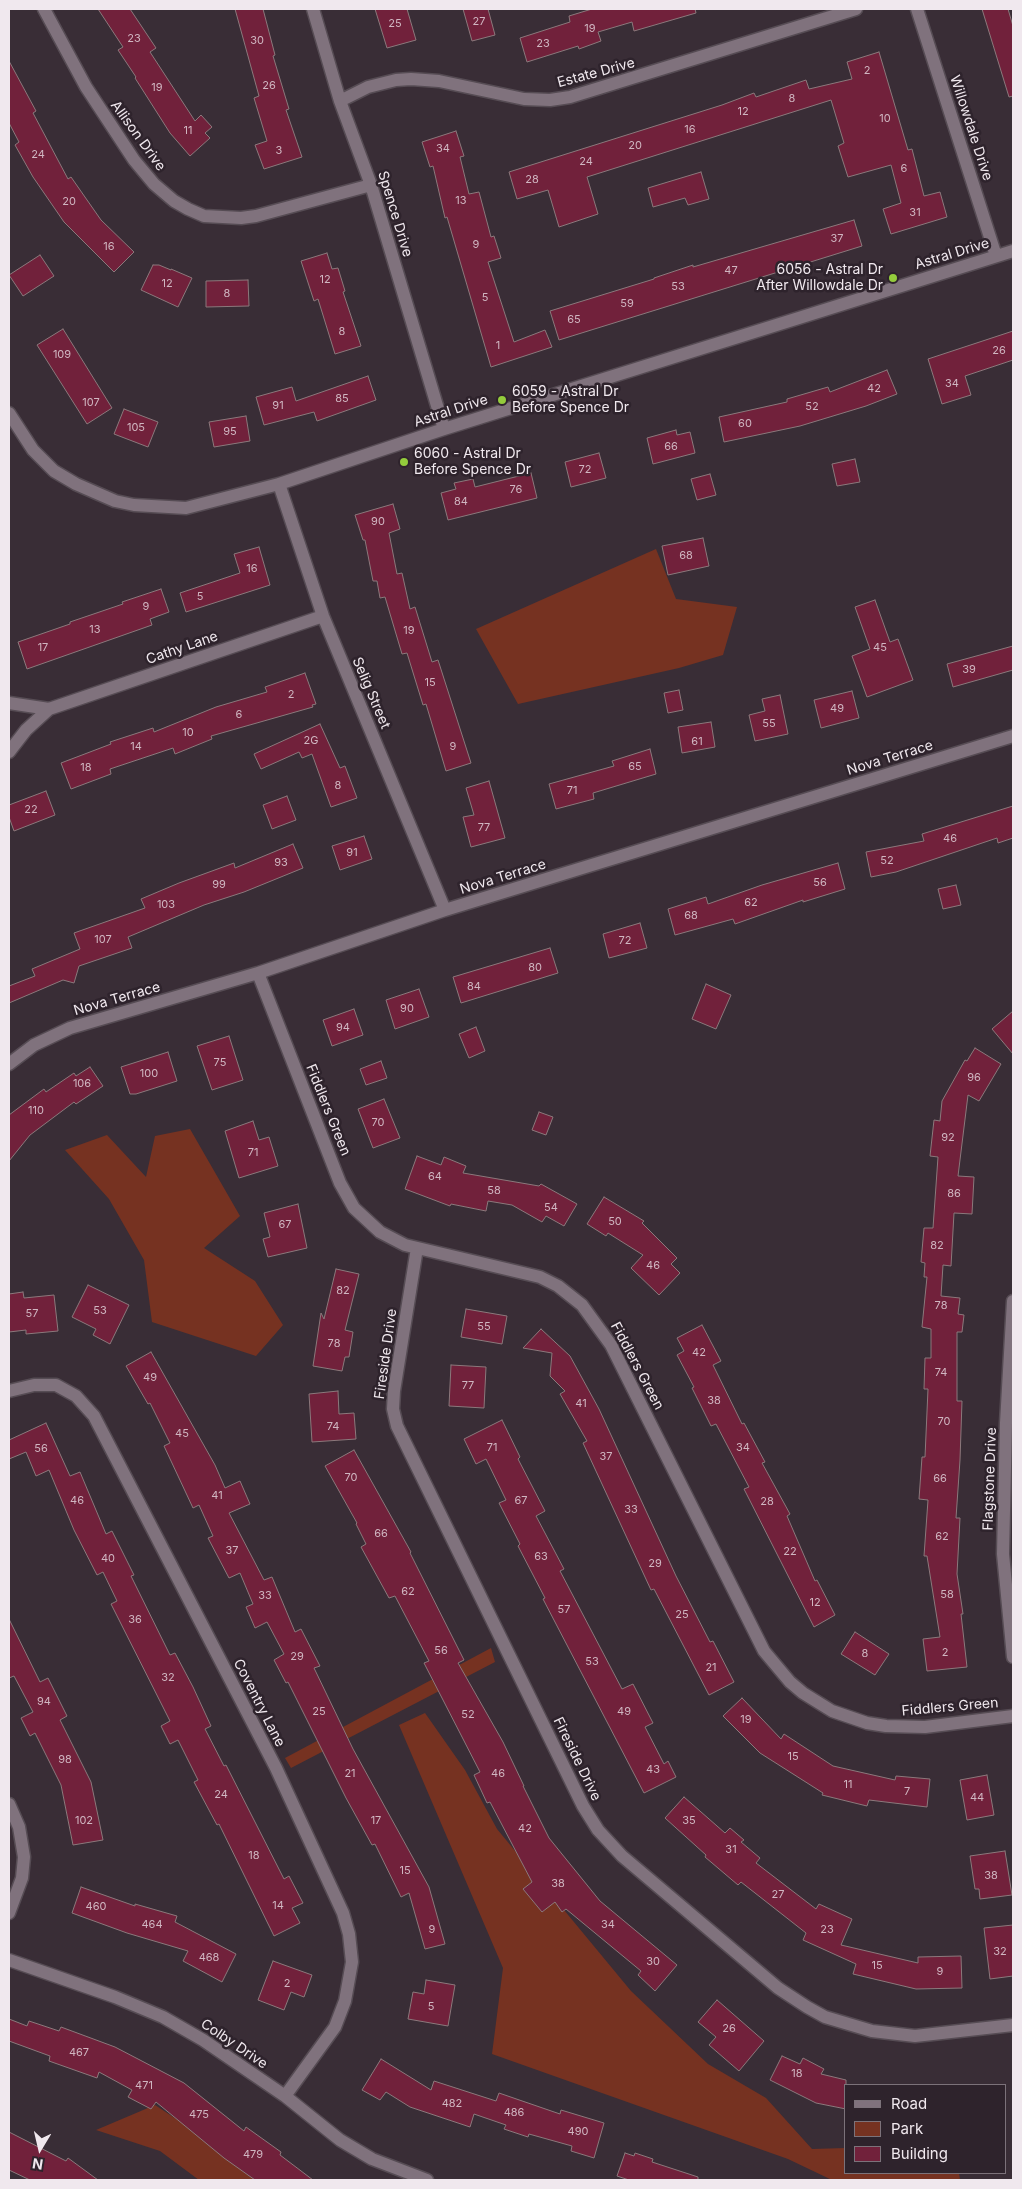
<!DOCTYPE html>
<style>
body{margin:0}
#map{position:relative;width:1022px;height:2189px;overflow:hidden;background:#392d36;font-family:Inter,sans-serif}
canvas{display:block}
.frame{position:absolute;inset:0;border:10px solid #f0e8ee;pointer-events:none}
.legend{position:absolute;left:844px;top:2084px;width:162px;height:90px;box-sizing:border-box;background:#2e232c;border:1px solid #7c727a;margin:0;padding:6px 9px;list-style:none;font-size:15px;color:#f0e8ee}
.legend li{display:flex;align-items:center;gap:10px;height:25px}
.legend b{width:25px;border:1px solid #7c727a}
.north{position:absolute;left:15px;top:2124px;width:50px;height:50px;-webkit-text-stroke:4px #2e232c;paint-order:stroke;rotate:189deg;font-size:14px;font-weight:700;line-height:20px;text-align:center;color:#f0e8ee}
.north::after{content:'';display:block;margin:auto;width:18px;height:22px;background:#f0e8ee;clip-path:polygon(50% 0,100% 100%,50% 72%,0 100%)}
</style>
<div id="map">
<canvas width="1022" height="2189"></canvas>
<div class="frame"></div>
<ul class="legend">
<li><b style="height:6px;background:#80727d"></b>Road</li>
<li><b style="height:14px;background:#763221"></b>Park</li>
<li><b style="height:14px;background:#71213b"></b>Building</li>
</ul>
<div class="north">N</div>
</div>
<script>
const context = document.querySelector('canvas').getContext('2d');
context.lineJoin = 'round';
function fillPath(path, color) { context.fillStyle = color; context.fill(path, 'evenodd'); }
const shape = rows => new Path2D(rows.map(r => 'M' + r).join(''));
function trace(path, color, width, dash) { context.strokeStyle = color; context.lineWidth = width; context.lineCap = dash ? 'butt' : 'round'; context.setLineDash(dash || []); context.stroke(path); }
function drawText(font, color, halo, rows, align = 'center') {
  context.font = font + ' Inter,sans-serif'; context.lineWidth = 5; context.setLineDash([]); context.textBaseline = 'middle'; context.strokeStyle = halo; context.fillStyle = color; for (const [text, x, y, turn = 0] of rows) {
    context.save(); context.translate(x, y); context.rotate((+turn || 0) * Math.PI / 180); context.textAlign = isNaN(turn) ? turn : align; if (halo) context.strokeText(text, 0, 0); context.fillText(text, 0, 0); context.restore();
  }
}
const green = shape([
 [656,549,676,599,737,607,723,655,679,668,518,704,476,629],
 [190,1129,240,1216,204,1248,255,1281,283,1325,256,1356,152,1322,144,1260,109,1199,65,1150,107,1135,146,1177,155,1136],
 [491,1648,495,1662,291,1768,285,1758],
 [425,1713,465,1770,497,1829,631,1991,708,2064,766,2098,812,2149,846,2148,846,2173,959,2173,960,2180,832,2180,788,2159,492,2054,503,1968,399,1725],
 [155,2105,269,2180,199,2180,160,2151,96,2130]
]);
const building = shape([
 [98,9,130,9,156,48,150,52,195,121,201,115,212,127,205,133,210,138,190,156,170,133,135,78,136,77,118,50,123,47,98,9],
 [235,9,263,9,275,55,273,56,289,109,286,110,302,157,264,169,255,145,267,141,254,98,259,96,235,9],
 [375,9,407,9,416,40,387,48,375,9],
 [463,9,488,9,495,35,472,41,463,9],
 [592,9,695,9,696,13,634,31,632,22,598,32,601,41,579,49,578,46,527,62,520,38,570,22,569,16,592,9],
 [982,9,1008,9,1013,26,1013,96,1009,97,982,9],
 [879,52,908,150,912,149,924,196,940,192,947,217,891,234,883,209,901,203,891,165,848,177,838,146,844,143,831,100,587,177,598,214,559,227,548,190,517,199,509,172,722,105,754,93,756,97,806,80,809,89,852,79,847,62,879,52],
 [9,61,36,111,33,113,68,179,71,177,101,220,134,252,114,272,64,222,33,177,15,145,19,142,9,123,9,61],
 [456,131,464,156,460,157,469,194,479,192,491,237,494,236,501,258,488,262,514,342,545,330,552,347,491,367,447,217,445,218,433,166,430,167,422,142,456,131],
 [701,172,709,199,688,205,685,198,653,207,648,188,701,172],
 [854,220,862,246,559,340,550,311,654,279,654,278,693,265,693,267,854,220],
 [327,253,332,269,338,268,345,291,343,292,361,346,335,354,318,299,314,301,301,261,327,253],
 [40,255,54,276,23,296,9,275,40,255],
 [153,265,159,265,171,270,171,269,192,278,178,307,141,290,153,265],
 [248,280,249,306,206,307,206,281,248,280],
 [63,329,112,408,87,424,37,345,63,329],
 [1013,331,1013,360,965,376,971,395,942,404,928,359,1013,331],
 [887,370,897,394,866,406,800,426,724,442,719,417,787,402,787,399,828,387,830,392,887,370],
 [368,376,376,400,317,421,314,412,264,425,256,397,292,387,296,401,368,376],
 [124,409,158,422,148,447,114,434,124,409],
 [246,416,250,441,214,447,209,422,246,416],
 [676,430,677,435,690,432,695,453,653,464,647,438,676,430],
 [599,453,606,478,571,487,565,462,599,453],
 [855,459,860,482,837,486,832,464,855,459],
 [531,473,537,498,448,520,441,493,456,489,454,483,473,479,475,487,531,473],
 [710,474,716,495,697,500,691,479,710,474],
 [393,504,400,529,389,533,397,574,402,573,410,609,415,607,432,662,438,660,471,763,446,771,426,704,423,705,407,653,402,654,385,597,380,598,377,581,373,581,365,540,363,540,355,515,393,504],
 [703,538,709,566,668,575,662,546,703,538],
 [259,547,270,585,186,612,180,593,240,573,234,554,259,547],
 [161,589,169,612,150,619,152,625,27,669,18,642,70,624,70,622,123,604,122,602,161,589],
 [875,600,890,642,898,639,913,680,867,697,852,656,870,649,855,607,875,600],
 [1013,646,1013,670,953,687,947,664,1013,646],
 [305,673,316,704,312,705,313,707,211,736,212,739,175,754,173,748,110,769,111,774,71,789,61,763,111,744,110,742,153,728,154,732,216,707,267,692,265,687,305,673],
 [679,690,683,710,668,713,664,693,679,690],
 [852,691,859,718,821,728,814,700,852,691],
 [780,695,788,734,755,741,749,715,765,711,762,699,780,695],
 [711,722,715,747,682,753,678,727,711,722],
 [320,724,340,768,345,766,357,798,331,807,312,754,302,758,299,752,261,769,254,754,320,724],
 [650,749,656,774,593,793,594,799,556,809,549,784,614,766,612,761,650,749],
 [489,781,505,838,471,847,463,817,474,815,466,788,489,781],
 [46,791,55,815,14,831,9,817,9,805,46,791],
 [287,796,296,820,272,829,263,805,287,796],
 [1013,806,1013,838,998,843,997,838,896,872,871,877,866,852,924,841,922,834,1013,806],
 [364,836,372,859,340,870,332,846,364,836],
 [293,844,303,868,244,892,204,905,128,937,132,948,79,966,74,983,63,980,9,1003,9,986,35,976,32,969,80,949,74,933,145,908,141,899,179,883,234,863,235,868,293,844],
 [838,863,845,889,803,902,803,900,735,924,733,919,675,935,668,909,706,897,708,904,762,885,838,863],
 [956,885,961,905,943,909,938,889,956,885],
 [640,923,647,948,609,958,603,934,640,923],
 [550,948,558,973,461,1003,453,977,550,948],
 [706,984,731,995,716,1029,692,1019,706,984],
 [419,989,429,1017,395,1029,386,1000,419,989],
 [354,1009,363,1035,332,1046,323,1020,354,1009],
 [1013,1011,1013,1054,992,1029,1013,1011],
 [476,1027,485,1051,469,1058,459,1034,476,1027],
 [229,1036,243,1080,212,1090,197,1046,229,1036],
 [975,1048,1001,1064,979,1101,968,1095,958,1176,974,1177,972,1214,954,1213,951,1266,943,1265,941,1296,960,1298,958,1314,964,1315,962,1332,957,1332,957,1401,962,1401,960,1460,956,1518,960,1518,957,1574,963,1614,961,1614,967,1667,927,1671,923,1639,940,1637,927,1556,924,1556,928,1500,919,1499,922,1457,925,1457,928,1389,924,1389,925,1358,931,1358,931,1329,922,1327,927,1277,924,1277,925,1263,921,1262,924,1228,933,1228,938,1157,930,1156,934,1120,940,1121,942,1101,965,1060,967,1061,975,1048],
 [168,1052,177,1081,136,1094,130,1094,121,1067,168,1052],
 [381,1061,387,1078,366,1085,360,1069,381,1061],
 [90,1067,103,1086,76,1104,74,1102,30,1135,9,1161,9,1115,44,1089,46,1092,74,1073,76,1076,90,1067],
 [384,1099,400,1138,373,1148,358,1109,384,1099],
 [539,1112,553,1117,546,1135,532,1130,539,1112],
 [253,1121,259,1140,269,1137,278,1166,239,1178,225,1131,253,1121],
 [417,1156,441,1165,444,1157,466,1166,463,1173,539,1186,541,1184,577,1204,564,1226,546,1216,542,1222,512,1205,488,1201,486,1211,451,1204,450,1206,405,1189,417,1156],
 [604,1197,644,1221,642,1223,677,1258,671,1264,680,1273,659,1295,631,1268,643,1255,608,1233,606,1236,587,1224,604,1197],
 [298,1204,307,1248,268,1257,263,1239,270,1237,264,1213,298,1204],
 [336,1269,359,1274,345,1330,353,1332,349,1357,345,1357,342,1371,313,1366,321,1313,324,1319,336,1269],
 [88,1285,129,1305,110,1344,93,1335,96,1329,72,1317,88,1285],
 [23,1292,24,1298,54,1295,58,1331,26,1334,26,1330,9,1332,9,1294,23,1292],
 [466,1309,507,1316,502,1344,461,1337,466,1309],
 [702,1325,721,1361,713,1365,742,1424,744,1423,765,1462,762,1463,790,1514,787,1516,815,1581,817,1580,835,1615,814,1627,744,1489,749,1487,716,1424,711,1426,692,1388,694,1387,677,1355,684,1351,677,1338,702,1325],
 [541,1329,570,1356,599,1409,676,1576,710,1642,713,1641,734,1682,709,1695,654,1589,651,1590,583,1443,587,1441,560,1394,565,1391,550,1376,552,1353,523,1348,541,1329],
 [151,1352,215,1465,225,1488,240,1481,250,1504,229,1513,264,1580,272,1577,295,1632,301,1629,320,1666,314,1668,353,1749,429,1887,445,1944,425,1949,409,1893,401,1897,375,1844,372,1845,346,1798,288,1682,286,1683,274,1660,284,1654,267,1622,255,1628,246,1607,253,1604,240,1573,229,1578,208,1538,213,1536,199,1505,193,1508,164,1446,170,1443,150,1403,148,1404,126,1366,151,1352],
 [451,1365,486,1367,484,1408,449,1406,451,1365],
 [338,1391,339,1414,354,1413,356,1439,312,1442,309,1394,338,1391],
 [502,1420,520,1457,518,1459,545,1511,536,1516,564,1569,560,1571,622,1689,633,1684,653,1723,645,1727,664,1764,668,1761,676,1777,644,1793,543,1599,545,1598,518,1546,520,1544,499,1503,506,1500,486,1459,476,1464,464,1439,502,1420],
 [46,1423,70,1476,80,1472,106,1534,112,1531,134,1575,131,1576,170,1655,175,1653,193,1687,211,1726,205,1729,224,1766,226,1765,284,1879,289,1876,303,1903,292,1908,300,1923,274,1936,219,1824,217,1825,194,1782,198,1780,178,1740,170,1744,161,1726,170,1721,111,1604,117,1601,103,1572,97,1575,74,1530,49,1470,36,1476,26,1452,9,1459,9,1440,46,1423],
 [354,1450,411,1552,410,1553,464,1660,458,1663,503,1742,524,1786,523,1786,549,1838,600,1901,677,1965,655,1991,638,1975,641,1971,566,1909,562,1912,555,1902,542,1912,523,1889,532,1882,490,1802,487,1803,474,1775,480,1772,424,1663,429,1661,395,1596,389,1598,361,1547,366,1544,356,1524,357,1523,325,1466,354,1450],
 [9,1619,40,1682,48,1678,67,1716,60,1720,91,1782,103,1840,73,1845,61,1785,35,1733,30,1736,21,1718,33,1712,14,1676,9,1678,9,1619],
 [855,1632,889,1654,875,1675,841,1654,855,1632],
 [742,1698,781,1739,784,1734,833,1766,895,1780,896,1776,930,1779,927,1807,869,1800,867,1806,822,1795,823,1793,760,1753,723,1716,742,1698],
 [987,1775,994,1815,967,1820,960,1780,987,1775],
 [684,1797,725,1833,730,1828,744,1840,741,1842,760,1858,756,1863,816,1909,819,1904,852,1919,841,1945,918,1963,918,1957,961,1956,962,1988,916,1989,853,1974,856,1964,803,1940,806,1933,741,1882,738,1885,705,1857,706,1855,665,1818,684,1797],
 [1005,1851,1012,1895,980,1899,979,1889,975,1889,970,1856,1005,1851],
 [81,1887,135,1906,135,1904,177,1916,175,1922,236,1954,222,1982,183,1961,188,1951,127,1933,72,1913,81,1887],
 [1013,1925,1013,1976,990,1979,984,1928,1013,1925],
 [273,1961,312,1975,304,1997,291,1992,284,2010,258,2000,273,1961],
 [426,1980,455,1985,448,2026,408,2019,413,1992,424,1994,426,1980],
 [717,2000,764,2041,739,2071,709,2045,716,2037,698,2022,717,2000],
 [9,2019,27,2026,29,2021,59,2031,61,2027,115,2047,184,2083,244,2131,246,2127,281,2152,280,2155,313,2180,255,2180,224,2158,156,2102,151,2109,128,2097,132,2090,99,2072,97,2078,49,2061,50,2056,9,2041,9,2019],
 [782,2056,800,2064,803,2058,824,2069,821,2074,846,2080,846,2109,816,2103,770,2080,782,2056],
 [381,2059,431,2090,434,2081,496,2101,499,2093,560,2114,561,2110,604,2123,594,2158,571,2151,572,2146,529,2134,528,2137,504,2129,506,2125,474,2114,470,2127,410,2107,386,2092,380,2100,362,2090,381,2059],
 [9,2132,66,2161,68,2158,98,2180,30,2180,9,2170,9,2132],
 [625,2153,634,2156,635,2153,653,2159,652,2162,698,2177,698,2180,629,2180,617,2176,625,2153]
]);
const minor = shape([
 [44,9,86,87,134,160,154,184,174,201,188,209,204,216,241,218,256,216,371,185],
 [313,9,340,101,371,185,444,429],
 [917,9,996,256],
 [340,101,368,87,396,80,411,79,439,81,524,99,550,100,570,97,856,9],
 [9,413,33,450,54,471,76,484,115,501,134,505,186,508,279,484,444,429,1013,251],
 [279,484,323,616,445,910],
 [9,703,49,709],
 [9,752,26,730,49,709,323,616],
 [258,973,340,1183,354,1208,380,1232,405,1245,540,1277,558,1286,582,1305,611,1345,764,1651,790,1682,803,1693,832,1711,867,1723,886,1726,925,1727,1013,1716],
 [9,1064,34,1045,70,1028,258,973,445,910,1013,736],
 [417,1248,394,1391,393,1409,397,1426,583,1806,598,1830,622,1856,778,1988,807,2007,825,2017,872,2031,915,2036,1013,2025],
 [1013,1301,1006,1423,1003,1554,1013,1657],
 [9,1391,34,1385,56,1385,76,1396,94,1416,276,1768,343,1913,349,1934,352,1962,345,2001,335,2027,285,2096],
 [9,1804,19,1827,24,1857,22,1878,9,1913],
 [9,1960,115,1997,163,2017,203,2040,285,2096,340,2140,372,2159,427,2180]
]);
const markers = [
 [893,278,5,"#94cc3c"],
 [502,400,5,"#94cc3c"],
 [404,462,5,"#94cc3c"]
];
const numberNames = [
 ["27",479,22],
 ["25",395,24],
 ["19",590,29],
 ["23",134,39],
 ["30",257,41],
 ["23",543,44],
 ["2",867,71],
 ["26",269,86],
 ["19",157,88],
 ["8",792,99],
 ["12",743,112],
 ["10",885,119],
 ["16",690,130],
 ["11",188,131],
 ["20",635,146],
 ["34",443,149],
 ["3",279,151],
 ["24",38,155],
 ["24",586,162],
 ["6",904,169],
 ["28",532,180],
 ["13",461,201],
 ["20",69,202],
 ["31",915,213],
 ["37",837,239],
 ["9",476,245],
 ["16",109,247],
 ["47",731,271],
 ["12",325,280],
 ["12",167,284],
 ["53",678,287],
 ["8",227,294],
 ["5",485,298],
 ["59",627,304],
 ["65",574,320],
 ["8",342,332],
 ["1",498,346],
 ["26",999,351],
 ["109",62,355],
 ["34",952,384],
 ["42",874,389],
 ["85",342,399],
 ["107",91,403],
 ["91",278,406],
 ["52",812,407],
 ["60",745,424],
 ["105",136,428],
 ["95",230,432],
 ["66",671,447],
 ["72",585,470],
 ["76",516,490],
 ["84",461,502],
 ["90",378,522],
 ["68",686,556],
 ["16",252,569],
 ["5",200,597],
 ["9",146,607],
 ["13",95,630],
 ["19",409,631],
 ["17",43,648],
 ["45",880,648],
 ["39",969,670],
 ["15",430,683],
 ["2",291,695],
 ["49",837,709],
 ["6",239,715],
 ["55",769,724],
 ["10",188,733],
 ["2G",311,741],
 ["61",697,742],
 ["14",136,747],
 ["9",453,747],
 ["65",635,767],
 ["18",86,768],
 ["8",338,786],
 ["71",572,791],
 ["22",31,810],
 ["77",484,828],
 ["46",950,839],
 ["91",352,853],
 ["52",887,861],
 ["93",281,863],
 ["56",820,883],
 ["99",219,885],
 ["62",751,903],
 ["103",166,905],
 ["68",691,916],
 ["107",103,940],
 ["72",625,941],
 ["80",535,968],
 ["84",474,987],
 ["90",407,1009],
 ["94",343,1028],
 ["75",220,1063],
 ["100",149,1074],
 ["96",974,1078],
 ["106",82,1084],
 ["110",36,1111],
 ["70",378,1123],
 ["92",948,1138],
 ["71",253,1153],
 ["64",435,1177],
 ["58",494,1191],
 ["86",954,1194],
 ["54",551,1208],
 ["50",615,1222],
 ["67",285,1225],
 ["82",937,1246],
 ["46",653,1266],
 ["82",343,1291],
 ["78",941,1306],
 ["53",100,1311],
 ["57",32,1314],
 ["55",484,1327],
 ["78",334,1344],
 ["42",699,1353],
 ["74",941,1373],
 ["49",150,1378],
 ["77",468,1386],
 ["38",714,1401],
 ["41",581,1404],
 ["70",944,1422],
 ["74",333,1427],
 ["45",182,1434],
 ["71",492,1448],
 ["34",743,1448],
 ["56",41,1449],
 ["37",606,1457],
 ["70",351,1478],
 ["66",940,1479],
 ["41",217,1496],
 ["46",77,1501],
 ["67",521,1501],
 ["28",767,1502],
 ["33",631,1510],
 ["66",381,1534],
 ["62",942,1537],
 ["37",232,1551],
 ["22",790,1552],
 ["63",541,1557],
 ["40",108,1559],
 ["29",655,1564],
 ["62",408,1592],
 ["58",947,1595],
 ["33",265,1596],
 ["12",815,1603],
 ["57",564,1610],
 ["25",682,1615],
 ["36",135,1620],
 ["56",441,1651],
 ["2",945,1653],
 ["8",865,1654],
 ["29",297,1657],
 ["53",592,1662],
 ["21",711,1668],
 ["32",168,1678],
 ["94",44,1702],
 ["25",319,1712],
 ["49",624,1712],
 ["52",468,1715],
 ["19",746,1720],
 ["15",793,1757],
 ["98",65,1760],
 ["43",653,1770],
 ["21",350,1774],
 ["46",498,1774],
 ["11",848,1785],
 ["7",907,1792],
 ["24",221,1795],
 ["44",977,1798],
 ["102",84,1821],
 ["17",376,1821],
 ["35",689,1821],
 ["42",525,1829],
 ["31",731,1850],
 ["18",254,1856],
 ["15",405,1871],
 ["38",991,1876],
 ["38",558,1884],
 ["27",778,1895],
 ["14",278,1906],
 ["460",96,1907],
 ["464",152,1925],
 ["34",608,1925],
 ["9",432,1930],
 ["23",827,1930],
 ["32",1000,1952],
 ["468",209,1958],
 ["30",653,1962],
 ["15",877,1966],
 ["9",940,1972],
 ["2",287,1984],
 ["5",431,2007],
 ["26",729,2029],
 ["467",79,2053],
 ["18",797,2074],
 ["471",144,2086],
 ["482",452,2104],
 ["486",514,2113],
 ["475",199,2115],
 ["490",578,2132],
 ["479",253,2155]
];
const streetNames = [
 ["Estate Drive",596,73,-15],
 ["Willowdale Drive",971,128,72],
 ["Allison Drive",138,136,54],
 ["Spence Drive",395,214,73],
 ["Astral Drive",952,254,-17],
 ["Astral Drive",451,411,-18],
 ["Cathy Lane",182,648,-19],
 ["Selig Street",371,693,67],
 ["Nova Terrace",890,758,-17],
 ["Nova Terrace",503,877,-17],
 ["Nova Terrace",117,999,-16],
 ["Fiddlers Green",328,1110,68],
 ["Fireside Drive",386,1354,-82],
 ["Fiddlers Green",637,1366,62],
 ["Flagstone Drive",990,1479,-88],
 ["Coventry Lane",259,1703,63],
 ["Fiddlers Green",950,1707,-5],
 ["Fireside Drive",577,1759,64],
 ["Colby Drive",234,2044,34]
];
const poiNames = [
 ["6056 - Astral Dr",883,270,"right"],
 ["After Willowdale Dr",883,286,"right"],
 ["6059 - Astral Dr",512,392],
 ["Before Spence Dr",512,408],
 ["6060 - Astral Dr",414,454],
 ["Before Spence Dr",414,470]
];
fillPath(green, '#763221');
fillPath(building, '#71213b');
trace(building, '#8b797c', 1);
trace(minor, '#564c54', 15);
trace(minor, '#80727d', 12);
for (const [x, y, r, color] of markers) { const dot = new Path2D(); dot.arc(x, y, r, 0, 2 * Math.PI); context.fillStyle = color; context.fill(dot); trace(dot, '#2e232c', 2); }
drawText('11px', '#d0b6c1', null, numberNames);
drawText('14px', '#f0e8ee', '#2e232c', streetNames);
drawText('14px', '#f0e8ee', '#2e232c', poiNames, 'left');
</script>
